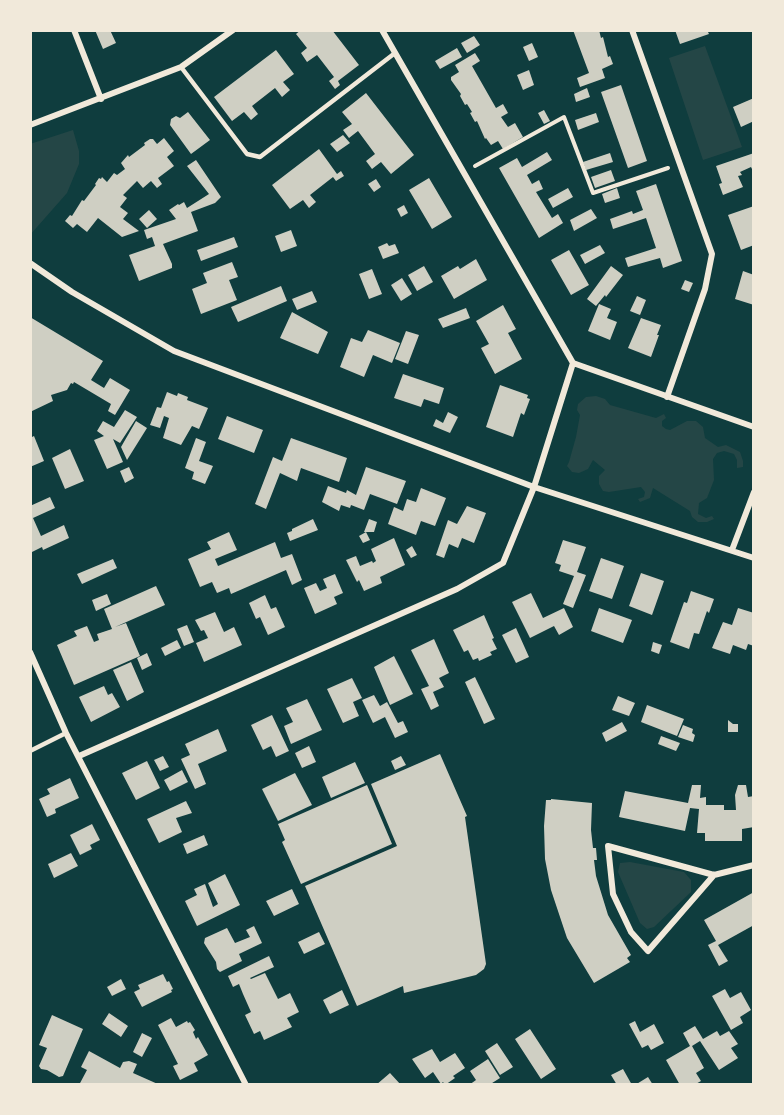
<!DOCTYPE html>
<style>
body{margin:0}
#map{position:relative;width:784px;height:1115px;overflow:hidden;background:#0f3d3e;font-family:"Source Sans 3",sans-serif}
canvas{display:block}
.frame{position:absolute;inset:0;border:32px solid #f1e9da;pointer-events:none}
</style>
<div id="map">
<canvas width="784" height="1115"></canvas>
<div class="frame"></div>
</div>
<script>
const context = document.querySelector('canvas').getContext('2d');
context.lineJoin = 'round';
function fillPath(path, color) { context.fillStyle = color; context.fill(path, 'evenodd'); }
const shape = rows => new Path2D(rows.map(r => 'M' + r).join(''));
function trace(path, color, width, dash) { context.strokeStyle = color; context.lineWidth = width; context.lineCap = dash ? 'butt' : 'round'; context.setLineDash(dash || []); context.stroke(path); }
const green = shape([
 [705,46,742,147,703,160,669,58],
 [73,130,79,151,79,164,67,193,30,235,30,144],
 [596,396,605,399,610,405,656,418,664,414,666,418,662,421,662,426,666,429,670,430,687,421,696,421,703,427,705,438,718,447,726,445,740,452,743,461,743,467,737,468,737,460,734,454,724,451,717,453,713,459,714,480,707,498,699,503,698,514,706,518,712,516,714,519,707,522,698,522,692,517,690,511,653,488,650,498,640,502,638,499,644,497,645,492,641,487,609,492,603,491,599,484,599,476,605,470,593,460,588,469,579,473,572,472,567,466,569,462,576,437,580,415,577,410,578,404,586,397],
 [630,862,684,872,691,880,691,892,654,927,647,929,640,923,618,872,620,863]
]);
const building = shape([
 [95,30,110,30,116,43,103,49],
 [301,30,332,30,359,65,338,81,340,85,335,89,329,81,334,77,317,55,307,62,301,53,307,48,296,34],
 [573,30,599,30,601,38,603,37,608,57,610,56,613,64,602,69,605,78,580,87,577,78,589,73],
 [675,30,707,30,709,34,680,44],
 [474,36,480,45,467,53,461,43],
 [532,43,538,57,529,61,523,47],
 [457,48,462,57,440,69,435,61],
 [276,50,294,74,283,82,290,90,282,97,275,88,252,106,258,114,251,120,244,112,232,121,214,97],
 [475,53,480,61,472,66,496,108,503,104,508,113,501,117,508,127,515,123,523,137,503,149,498,141,491,145,486,138,485,139,477,121,475,122,470,113,472,112,467,104,465,105,460,96,461,94,451,80,451,77,459,72,455,65],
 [529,70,534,85,523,90,517,75],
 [621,85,647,161,628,168,601,92],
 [587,88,590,97,576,102,574,94],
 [366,93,414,155,391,174,381,162,372,169,366,161,375,154,358,131,349,138,343,130,352,124,342,112],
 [754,98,754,121,741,127,733,107],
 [544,110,550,121,544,124,538,113],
 [188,112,210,140,191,154,170,125,171,119,176,116,180,118],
 [596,113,599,122,578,130,575,120],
 [343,135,350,143,337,152,330,144],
 [164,138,174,151,167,157,174,166,158,178,162,184,157,188,151,181,143,188,137,181,123,195,127,198,120,207,128,213,123,219,139,231,122,237,98,218,87,232,77,224,73,228,65,221,70,215,72,216,82,200,84,201,96,185,95,184,99,178,101,179,102,177,107,182,114,173,117,175,125,169,121,163,128,155,129,157,145,145,144,143,150,139,153,139,157,144],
 [319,149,337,174,341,171,344,176,336,181,333,177,310,195,316,202,309,208,303,200,290,209,272,185],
 [547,152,552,160,527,175,532,184,539,180,543,189,536,192,552,218,558,214,563,223,539,238,499,168,517,158,522,167],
 [610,153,613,162,586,170,583,162],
 [754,153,754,173,751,167,740,172,742,175,738,176,743,187,723,195,719,184,722,183,716,166],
 [196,160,221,197,215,203,191,212,198,231,163,244,172,264,172,268,139,281,129,255,155,246,152,237,147,239,144,230,176,219,169,210,178,204,179,205,184,202,187,208,209,194,187,166],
 [611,170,615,181,595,188,591,177],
 [429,178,452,217,432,229,409,190],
 [376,179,381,187,374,192,368,184],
 [656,184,682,261,663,268,660,258,628,267,625,258,656,248,646,218,613,229,610,219,632,211,633,214,643,210,636,191],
 [568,188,573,197,553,208,548,199],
 [617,188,620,198,605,203,602,194],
 [404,205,408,213,401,217,397,209],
 [754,206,754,245,741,250,728,215],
 [591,209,597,218,574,231,570,220],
 [149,210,157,219,147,228,139,219],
 [291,230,297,246,281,252,275,236],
 [234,237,238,247,201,261,197,250],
 [387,243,389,246,395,244,399,253,383,259,378,247],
 [600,245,605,253,585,264,580,255],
 [569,250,589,285,571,295,551,260],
 [476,259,487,280,454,299,441,276,458,266,460,269],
 [232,262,238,277,229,280,237,300,201,314,192,289,207,283,203,273],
 [424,266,433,282,417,291,408,275],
 [611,266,623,275,606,297,605,295,596,306,587,299],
 [372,269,382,294,369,299,359,274],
 [743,271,754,275,754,305,735,299],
 [402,278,412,294,401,301,391,285],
 [685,280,693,283,689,292,681,289],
 [281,286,287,301,238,322,231,307],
 [312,291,317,302,297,310,292,299],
 [637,296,646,300,640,315,630,311],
 [599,304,611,309,607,318,617,322,610,340,588,331],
 [503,305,516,329,508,333,522,359,495,374,481,348,489,344,476,321],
 [466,308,470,318,443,328,438,319],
 [292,312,328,332,318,354,280,338],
 [30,317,103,361,91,380,104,388,110,378,130,390,115,415,108,411,111,404,74,382,73,384,71,383,67,390,51,395,53,401,30,412],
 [641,318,661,325,657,335,659,335,651,357,628,348],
 [368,330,400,343,392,363,373,355,364,377,340,367,351,338,362,342],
 [406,331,419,335,408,364,395,359],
 [403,374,444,388,439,404,424,399,421,407,394,398],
 [500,385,528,395,527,398,530,399,524,415,521,413,513,437,486,427],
 [167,392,177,396,178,393,188,397,187,400,208,408,199,429,192,426,181,445,163,438,169,418,164,416,160,428,150,425,157,407,161,408],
 [125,410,137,417,120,443,113,439,123,462,107,469,94,440,104,436,97,431,103,421,114,427],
 [448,412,458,417,450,433,433,426,436,419,443,423],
 [227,416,263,430,254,453,218,439],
 [136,421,147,428,127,460,121,447],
 [34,436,44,461,30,467,30,438],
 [196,438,206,442,199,461,213,466,205,484,192,479,194,472,185,468],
 [291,438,347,458,339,482,301,468,297,481,280,473,266,509,255,504,273,457,282,461],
 [70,449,84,481,65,489,52,458],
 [129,467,134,478,125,483,120,471],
 [366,467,406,481,397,504,370,494,364,510,351,505,350,508,341,505,339,511,322,502,328,486,346,493,347,490,356,495],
 [421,488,446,498,435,526,421,521,416,535,388,524,394,507,403,511,407,499,416,502],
 [50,497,55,508,33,518,41,536,64,525,69,538,43,550,42,547,30,553,30,516,32,515,30,506],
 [467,506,486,513,474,543,462,538,458,548,449,544,444,558,436,555,448,520,457,524],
 [313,519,318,530,290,541,287,533,292,531,292,529],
 [369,519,377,522,374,532,364,532],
 [229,532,237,550,215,559,218,566,275,542,281,558,292,554,302,580,292,585,286,570,231,594,229,588,217,593,212,582,200,587,188,559,211,549,207,542],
 [366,532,370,540,363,543,359,536],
 [394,538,405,565,380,577,382,583,364,591,359,580,357,582,346,560,356,556,360,566,372,561,373,563,376,561,371,549],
 [563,540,586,547,577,572,586,575,573,608,563,604,574,576,559,571,561,565,555,563],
 [412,546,417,555,411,558,406,550],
 [601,558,624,566,612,599,589,591],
 [113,559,117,568,82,584,77,574],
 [641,573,664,581,652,615,629,606],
 [335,574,343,593,334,597,337,604,315,614,304,588,316,583,320,591,327,588,323,579],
 [156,586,165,605,115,627,126,623,140,656,74,685,57,645,77,636,74,631,87,626,94,642,99,640,97,634,112,629,104,609],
 [691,591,714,599,709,613,707,611,699,634,694,633,689,649,670,642,684,602,687,603],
 [531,593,543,618,564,608,573,627,559,635,554,626,530,638,512,602],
 [107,594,111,604,96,611,92,600],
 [265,595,271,609,276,607,285,627,268,635,260,617,256,619,249,603],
 [599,608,632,620,623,643,591,631],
 [738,608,754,613,754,646,748,644,746,650,733,645,730,654,712,648,723,622,732,625],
 [215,612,224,632,234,627,242,645,204,662,196,643,208,638,204,630,201,631,195,620],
 [484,615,494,638,492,639,497,649,490,652,492,655,479,661,478,658,473,660,468,650,464,652,453,630],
 [187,625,194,642,184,646,177,629],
 [516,628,529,657,516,663,502,635],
 [434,639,449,673,439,678,444,687,433,692,439,706,431,710,421,689,429,686,411,650],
 [177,640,181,648,165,656,161,648],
 [653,642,662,645,659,654,651,651],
 [147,653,152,665,142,670,137,658],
 [394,656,413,694,390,705,374,667],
 [131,662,144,692,127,701,113,670],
 [475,677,495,719,484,724,465,682],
 [352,678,362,698,353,702,359,716,343,723,327,689],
 [104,686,108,695,112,693,120,707,91,722,79,697],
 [374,695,380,706,387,702,398,723,403,721,408,732,395,738,385,717,373,723,362,700],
 [618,696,635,703,629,716,612,710],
 [307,699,322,730,291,744,284,726,293,722,286,708],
 [647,705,684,719,677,736,641,722],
 [272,715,289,751,276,757,271,746,263,750,251,725],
 [728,720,733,724,738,724,738,732,728,732],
 [622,722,627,731,606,742,602,733],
 [683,725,693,729,692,733,695,735,693,742,678,737],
 [218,729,227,751,198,764,206,784,195,789,181,759,190,755,185,744],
 [661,736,680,743,676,751,658,744],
 [309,746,316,762,302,768,295,753],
 [440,754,467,816,465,817,486,964,484,969,476,975,404,993,403,986,357,1006,305,886,397,846,371,784],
 [163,756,169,767,160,771,154,760],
 [401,756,406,765,395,770,391,761],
 [147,761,160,788,136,800,122,773],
 [355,762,365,783,331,798,322,777],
 [182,770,188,782,170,791,164,780],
 [295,773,312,805,278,821,262,789],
 [70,778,79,798,55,809,56,813,47,817,39,799,50,794,47,789],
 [367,785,392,844,301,884,282,842,285,840,278,824],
 [692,785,701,785,700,798,706,797,706,805,724,805,724,810,736,810,735,795,738,785,746,785,748,797,754,796,754,827,742,829,742,841,705,841,705,833,697,833,699,809,690,808,685,831,619,817,625,791,688,803],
 [551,799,592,803,591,830,593,848,596,848,597,860,594,860,596,876,608,915,631,955,627,958,630,962,594,983,567,938,551,890,545,859,544,826,546,800,551,800],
 [186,801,192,813,176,818,182,832,159,843,147,819],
 [92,824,100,840,90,845,92,849,80,855,70,835],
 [204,835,208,845,187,854,183,844],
 [71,853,78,866,54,878,48,864],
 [225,874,240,905,197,926,185,901,197,895,194,889,205,884,213,907,218,904,208,883],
 [292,889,299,904,274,916,266,901],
 [754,892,754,925,718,945,728,961,719,966,708,945,716,941,704,920],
 [254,926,262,943,239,954,242,961,220,972,217,969,216,962,204,943,205,938,227,928,235,943,250,937,246,930],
 [319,932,325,944,304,954,298,942],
 [269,956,274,967,250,978,251,979,265,973,278,999,290,993,299,1012,287,1018,292,1027,264,1040,260,1031,254,1034,245,1015,251,1012,243,994,239,984,233,987,228,976],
 [163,974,167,982,169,981,173,989,171,990,172,992,142,1007,134,992,140,989,138,985],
 [121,979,126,989,112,996,107,987],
 [725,989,730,998,741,992,751,1010,740,1017,743,1023,731,1030,712,996],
 [342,990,349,1005,330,1014,323,1000],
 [109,1013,128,1026,121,1037,102,1024],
 [52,1015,83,1029,63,1076,59,1077,47,1070,41,1069,39,1066,47,1048,39,1045],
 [171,1018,176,1027,187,1021,188,1023,190,1022,195,1030,193,1032,196,1039,198,1037,208,1055,194,1063,198,1071,180,1080,173,1066,178,1064,158,1025],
 [635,1021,640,1032,654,1024,664,1043,651,1050,648,1045,642,1048,629,1024],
 [695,1026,703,1039,717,1031,720,1036,729,1031,738,1044,731,1048,738,1058,719,1070,700,1041,692,1046,704,1068,696,1073,701,1081,694,1085,680,1085,666,1060,690,1046,683,1033],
 [530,1029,556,1069,541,1079,515,1039],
 [142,1033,152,1038,142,1057,133,1052],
 [497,1043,513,1067,500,1075,485,1051],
 [432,1049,440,1062,455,1053,465,1068,453,1076,455,1078,445,1085,443,1082,441,1084,433,1072,425,1078,412,1059],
 [89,1051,120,1068,123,1062,129,1061,137,1064,133,1073,160,1085,79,1085,87,1070,81,1067],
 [488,1059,500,1078,489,1085,469,1085,476,1080,470,1071],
 [623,1069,632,1085,617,1085,611,1075],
 [390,1073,401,1085,376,1085],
 [648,1077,653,1085,635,1085]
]);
const path = shape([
 [475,166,564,117,593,193,668,168]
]);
const service = shape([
 [181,67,247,154,260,157,395,53],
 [30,751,66,733]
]);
const minor = shape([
 [74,30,101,99],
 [382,30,573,363],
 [632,30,712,254,705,289,667,397],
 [30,125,181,67,233,30],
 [30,263,72,292,174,351,534,487,754,558],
 [732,550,754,492],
 [30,652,66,733,246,1085],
 [79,756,457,589,503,563,534,487,573,363,754,427],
 [714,875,648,951,631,932,613,894,608,846,714,875,754,865]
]);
fillPath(green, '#244646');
fillPath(building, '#cfcfc3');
trace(path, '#f1e9da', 4);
trace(service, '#f1e9da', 4.5);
trace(minor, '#f1e9da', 6);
</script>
